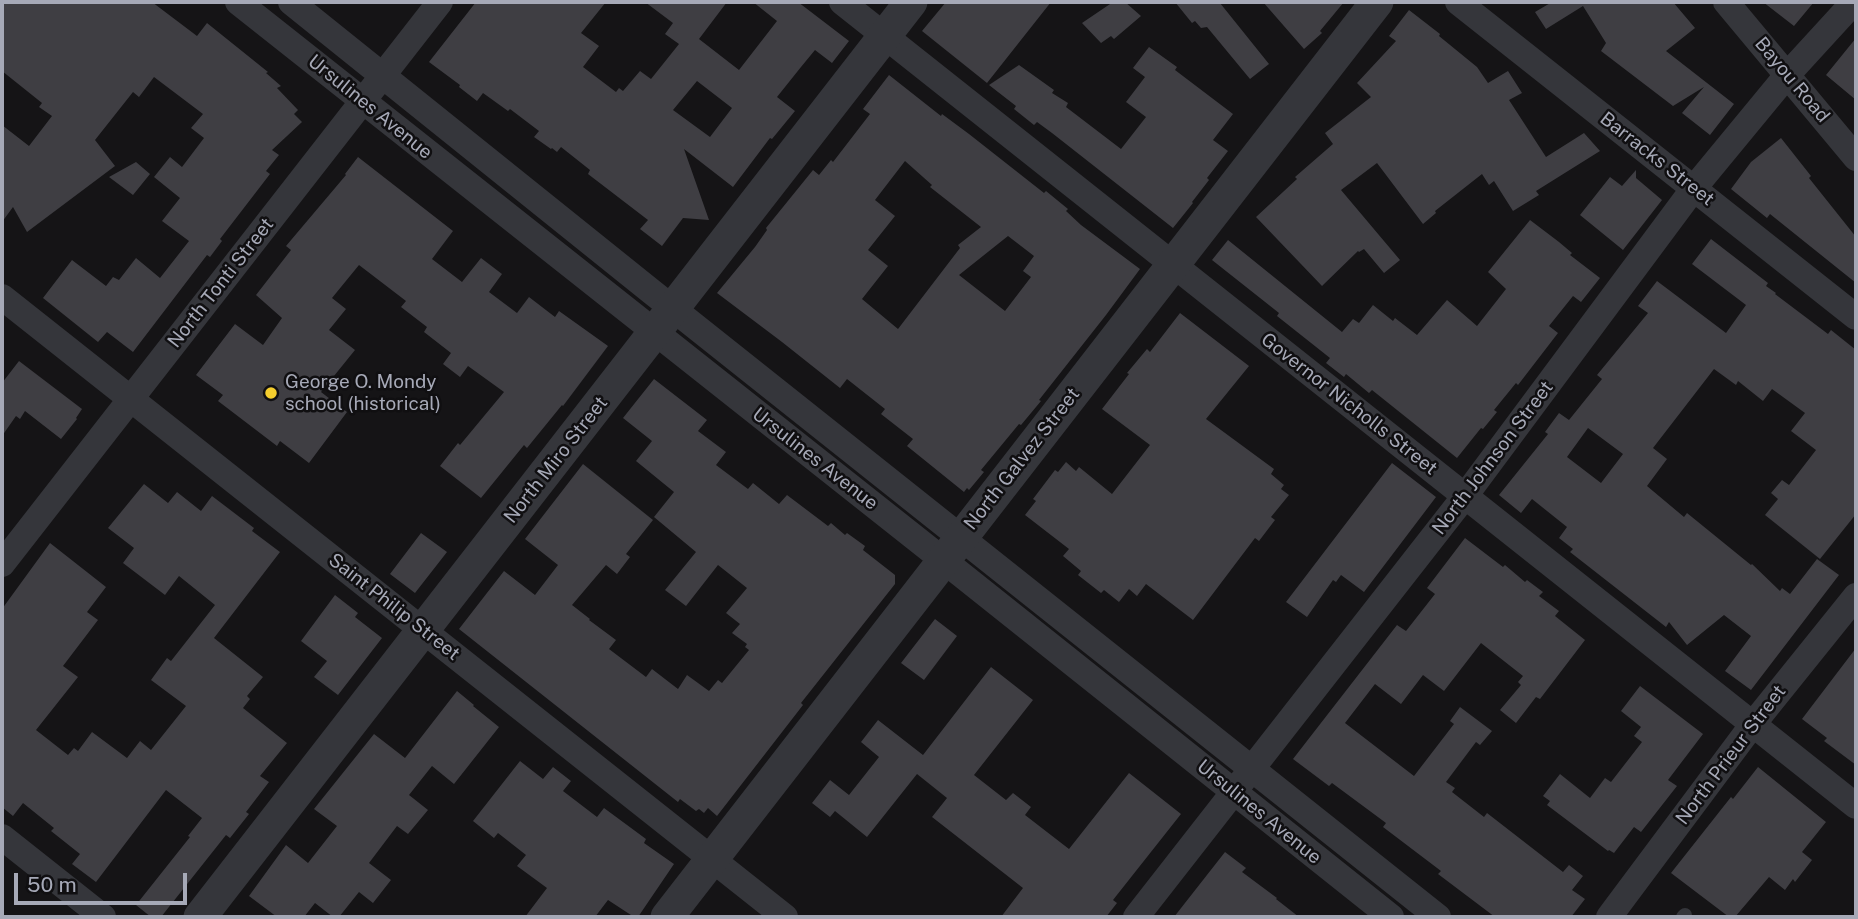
<!DOCTYPE html>
<style>
body{margin:0}
#map{position:relative;width:1858px;height:919px;overflow:hidden;background:#151416;font-family:"Public Sans",sans-serif}
canvas{display:block}
.frame{position:absolute;inset:0;border:4px solid #a6a9b7;pointer-events:none}
.scale{position:absolute;left:14px;top:873px;width:173px;height:32px;box-sizing:border-box;border:4px solid #a6a9b7;border-top:0;padding-left:9px;font-size:21px;line-height:24px;white-space:nowrap;color:#a6a9b7;-webkit-text-stroke:5px #100f11;paint-order:stroke}
</style>
<div id="map">
<canvas width="1858" height="919"></canvas>
<div class="frame"></div>
<div class="scale">50 m</div>
</div>
<script>
const context = document.querySelector('canvas').getContext('2d');
context.lineJoin = 'round';
function fillPath(path, color) { context.fillStyle = color; context.fill(path, 'evenodd'); }
const shape = rows => new Path2D(rows.map(r => 'M' + r).join(''));
function trace(path, color, width, dash) { context.strokeStyle = color; context.lineWidth = width; context.lineCap = dash ? 'butt' : 'round'; context.setLineDash(dash || []); context.stroke(path); }
function drawText(font, color, halo, rows, align = 'center') {
  context.font = font + ' "Public Sans",sans-serif'; context.lineWidth = 5; context.setLineDash([]); context.textBaseline = 'middle'; context.strokeStyle = halo; context.fillStyle = color; for (const [text, x, y, turn = 0] of rows) {
    context.save(); context.translate(x, y); context.rotate((+turn || 0) * Math.PI / 180); context.textAlign = isNaN(turn) ? turn : align; if (halo) context.strokeText(text, 0, 0); context.fillText(text, 0, 0); context.restore();
  }
}
const building = shape([
 [2,2,152,2,197,36,207,23,268,72,266,73,281,86,277,88,298,110,294,114,302,122,272,150,279,155,266,171,270,174,220,239,222,241,210,257,207,255,133,352,107,332,98,342,43,298,72,260,106,286,113,277,119,280,136,258,160,278,189,241,162,221,180,198,154,177,170,157,182,167,204,138,191,128,203,114,154,77,139,97,133,92,95,140,115,166,27,232,13,207,2,222,2,125,29,146,52,116,39,107,42,103,2,71],
 [476,2,606,2,581,33,599,46,583,67,616,92,619,88,623,91,640,71,651,79,679,44,665,34,673,23,645,2,727,2,699,39,739,70,777,21,753,2,798,2,849,41,832,63,815,50,801,67,777,97,795,111,772,139,770,138,733,187,684,149,709,220,683,218,662,246,640,229,648,220,588,174,590,170,561,147,557,152,552,148,551,149,534,137,539,131,510,109,508,111,483,93,477,101,459,87,460,85,429,62],
 [697,81,732,108,710,137,673,110],
 [946,2,1051,2,987,83,922,31],
 [1113,2,1125,2,1141,16,1114,39,1111,36,1101,43,1082,23],
 [1175,2,1221,2,1220,3,1269,64,1250,79,1207,27,1201,28,1195,21,1192,23],
 [1263,2,1344,2,1320,31,1322,33,1304,49],
 [1552,2,1673,2,1695,28,1666,51,1734,104,1710,135,1682,113,1704,87,1673,106,1601,51,1606,43,1583,6,1546,29,1535,12],
 [1763,2,1814,2,1794,26],
 [1409,10,1440,34,1439,36,1477,67,1488,83,1508,71,1522,93,1509,100,1546,157,1584,133,1600,151,1536,191,1539,195,1513,211,1494,181,1489,185,1482,174,1435,211,1436,213,1423,224,1377,163,1341,190,1400,260,1384,273,1364,249,1359,252,1358,251,1322,286,1256,217,1297,179,1295,177,1333,144,1325,133,1371,97,1357,83,1396,41,1389,36],
 [1856,38,1856,100,1826,75],
 [1149,47,1177,67,1175,70,1233,114,1213,140,1228,151,1207,178,1209,180,1192,202,1193,203,1173,228,1052,133,1037,122,1034,125,1014,109,1016,106,989,85,1019,65,1054,90,1052,93,1068,103,1066,107,1121,149,1146,117,1126,102,1145,77,1133,68],
 [889,75,941,116,942,114,969,134,1044,193,1046,191,1068,209,1066,211,1081,225,1140,269,1106,315,1039,400,1041,401,1021,425,1019,424,981,470,984,472,969,490,967,488,964,492,907,446,913,439,881,414,885,409,847,379,840,388,782,342,717,293,755,247,767,230,766,228,813,170,819,175,831,160,833,162,870,114,863,109],
 [905,161,932,185,930,187,981,227,958,245,960,248,898,329,862,299,888,266,868,250,895,216,875,200],
 [1008,236,1034,256,1023,271,1031,277,1005,311,959,275],
 [1781,138,1811,176,1809,178,1856,237,1856,283,1770,214,1767,218,1731,189,1751,162],
 [358,157,453,231,432,259,462,282,481,258,502,274,489,292,517,313,529,297,555,317,559,311,608,346,563,406,562,405,527,448,524,445,481,498,440,466,458,443,460,445,504,392,468,366,460,377,443,364,451,353,424,332,427,327,401,307,406,301,359,265,332,298,346,309,329,330,355,350,321,392,347,412,309,463,280,441,277,446,218,401,223,395,196,375,235,324,263,345,282,318,256,295,291,250,286,246,346,175,345,174],
 [136,162,150,174,133,195,109,177],
 [1636,170,1636,178,1662,200,1623,250,1580,215,1610,177,1622,186],
 [1530,220,1559,242,1572,253,1570,255,1600,278,1581,302,1573,296,1549,326,1558,333,1518,385,1516,383,1494,410,1497,412,1483,429,1481,428,1457,458,1372,390,1369,393,1346,374,1344,377,1326,363,1330,358,1277,316,1279,313,1212,260,1228,240,1342,332,1353,319,1359,323,1373,305,1393,321,1395,318,1417,335,1447,300,1477,326,1506,289,1488,272],
 [1711,239,1768,283,1766,286,1776,293,1775,294,1828,334,1831,330,1856,350,1856,514,1820,559,1765,515,1778,499,1771,493,1782,480,1789,485,1816,450,1791,431,1805,413,1772,389,1763,401,1738,381,1736,385,1714,369,1653,448,1667,459,1647,486,1684,517,1687,513,1751,565,1752,564,1780,591,1782,588,1790,594,1817,559,1839,575,1751,690,1725,671,1751,636,1724,615,1687,645,1669,622,1666,627,1570,552,1573,549,1559,538,1567,527,1532,499,1521,513,1499,495,1548,434,1545,432,1559,413,1569,420,1602,379,1597,375,1648,313,1638,306,1657,281,1726,333,1746,305,1692,264],
 [1588,428,1623,454,1601,483,1567,457],
 [1180,313,1249,366,1206,419,1274,469,1271,474,1284,485,1281,489,1289,495,1271,517,1275,520,1259,541,1255,538,1193,620,1146,584,1137,596,1129,589,1119,602,1104,590,1101,593,1078,575,1081,571,1063,556,1069,549,1025,515,1036,501,1033,499,1055,470,1058,472,1066,462,1076,471,1079,467,1112,494,1150,445,1102,409,1129,374,1127,373,1147,349,1150,352],
 [19,361,82,409,76,418,77,419,61,439,25,411,20,419,16,416,2,436,2,383],
 [654,379,707,420,698,431,726,452,716,465,748,489,753,483,779,504,787,495,828,526,831,523,845,535,847,533,865,546,863,550,895,575,895,584,801,703,803,705,717,816,708,808,704,813,699,809,696,811,680,799,678,802,459,629,504,571,535,595,558,565,525,539,583,464,653,520,626,554,630,557,617,574,606,565,572,605,590,619,589,620,616,640,609,649,646,677,652,669,678,689,687,675,709,691,718,680,722,683,749,650,745,647,747,644,732,633,740,624,726,613,747,588,718,565,686,606,665,590,696,552,654,517,674,492,636,461,652,441,623,418],
 [1392,463,1436,497,1364,592,1341,575,1336,582,1333,580,1307,617,1286,602],
 [144,484,168,503,177,492,201,511,212,496,254,528,252,531,280,552,214,638,263,677,247,696,250,699,243,708,287,743,260,776,269,782,246,812,249,814,230,838,226,835,161,917,151,917,136,905,190,837,188,836,202,818,166,790,96,882,72,864,80,854,51,831,54,828,23,803,13,816,2,807,2,609,50,543,106,587,87,612,98,620,63,666,78,677,36,730,68,755,74,748,78,751,92,732,127,758,140,741,151,750,186,706,151,680,167,658,171,661,215,605,179,576,165,595,123,563,134,548,108,528],
 [421,533,447,552,415,593,390,574],
 [1465,538,1503,567,1505,565,1525,582,1527,580,1543,592,1539,596,1559,611,1555,616,1585,640,1540,699,1536,697,1516,723,1500,710,1521,685,1518,682,1523,676,1481,643,1444,691,1423,675,1401,704,1375,684,1345,723,1414,776,1454,724,1450,721,1460,707,1492,731,1480,745,1476,742,1446,782,1455,788,1452,792,1484,817,1487,813,1563,872,1569,865,1583,876,1572,890,1585,899,1571,917,1495,917,1438,874,1441,871,1383,827,1386,823,1332,783,1329,786,1293,759,1397,625,1406,631,1435,594,1427,588],
 [335,595,358,613,355,617,382,638,338,695,314,677,327,661,301,641],
 [935,619,957,636,924,680,901,663],
 [1856,648,1856,765,1824,741,1827,738,1802,719],
 [991,667,1033,700,974,775,1006,800,1013,793,1031,807,1025,815,1069,849,1129,773,1181,814,1113,900,1117,903,1106,917,1001,917,1023,888,932,817,947,798,917,774,867,837,835,811,830,817,812,803,830,780,849,795,879,757,861,742,878,720,923,755],
 [1640,686,1703,734,1668,780,1677,786,1641,832,1634,827,1614,853,1609,850,1608,851,1547,805,1550,801,1543,796,1560,774,1590,798,1605,778,1611,782,1642,742,1634,736,1641,727,1621,711],
 [457,691,474,705,473,706,499,727,454,784,432,766,409,795,428,810,408,834,397,826,369,863,391,880,373,903,359,892,339,917,333,917,315,903,304,917,277,917,249,896,286,845,308,863,337,826,314,809,374,734,405,758],
 [520,761,543,779,553,767,571,781,563,791,597,817,604,808,646,839,644,843,674,864,638,917,634,917,608,900,595,917,525,917,547,888,517,866,526,855,498,833,494,838,473,821],
 [1758,767,1826,822,1802,852,1812,860,1795,882,1793,879,1785,890,1769,877,1735,917,1729,917,1671,873,1731,797,1733,799],
 [1225,852,1246,868,1242,872,1277,898,1276,899,1299,917,1174,917]
]);
const service = shape([
 [1683,917,1685,915]
]);
const minor = shape([
 [238,2,943,560,1391,917],
 [291,2,652,292,1438,917],
 [842,2,1856,806],
 [1458,2,1856,317],
 [1726,2,1856,158],
 [2,297,785,917],
 [2,564,440,2],
 [2,837,103,917],
 [1136,917,1465,496,1694,188,1788,74,1854,2],
 [1609,917,1753,724,1856,596]
]);
const tertiary = shape([
 [200,917,911,2],
 [667,917,1377,2]
]);
const markers = [
 [271,393,7,"#f5ce2e"]
];
const streetNames = [
 ["Bayou Road",1792,80,50],
 ["Ursulines Avenue",370,107,39],
 ["Barracks Street",1657,159,38],
 ["North Tonti Street",221,283,-52],
 ["Governor Nicholls Street",1349,404,38],
 ["North Johnson Street",1493,458,-53],
 ["Ursulines Avenue",815,459,38],
 ["North Galvez Street",1022,459,-52],
 ["North Miro Street",556,460,-52],
 ["Saint Philip Street",394,607,38],
 ["North Prieur Street",1731,755,-53],
 ["Ursulines Avenue",1259,812,39]
];
const poiNames = [
 ["George O. Mondy",285,382],
 ["school (historical)",285,404]
];
fillPath(building, '#3f3e43');
trace(service, '#35363b', 14);
trace(minor, '#35363b', 26);
trace(tertiary, '#35363b', 33);
for (const [x, y, r, color] of markers) { const dot = new Path2D(); dot.arc(x, y, r, 0, 2 * Math.PI); context.fillStyle = color; context.fill(dot); trace(dot, '#100f11', 2.5); }
drawText('19px', '#a6a9b7', '#100f11', streetNames);
drawText('19px', '#a6a9b7', '#100f11', poiNames, 'left');
</script>
